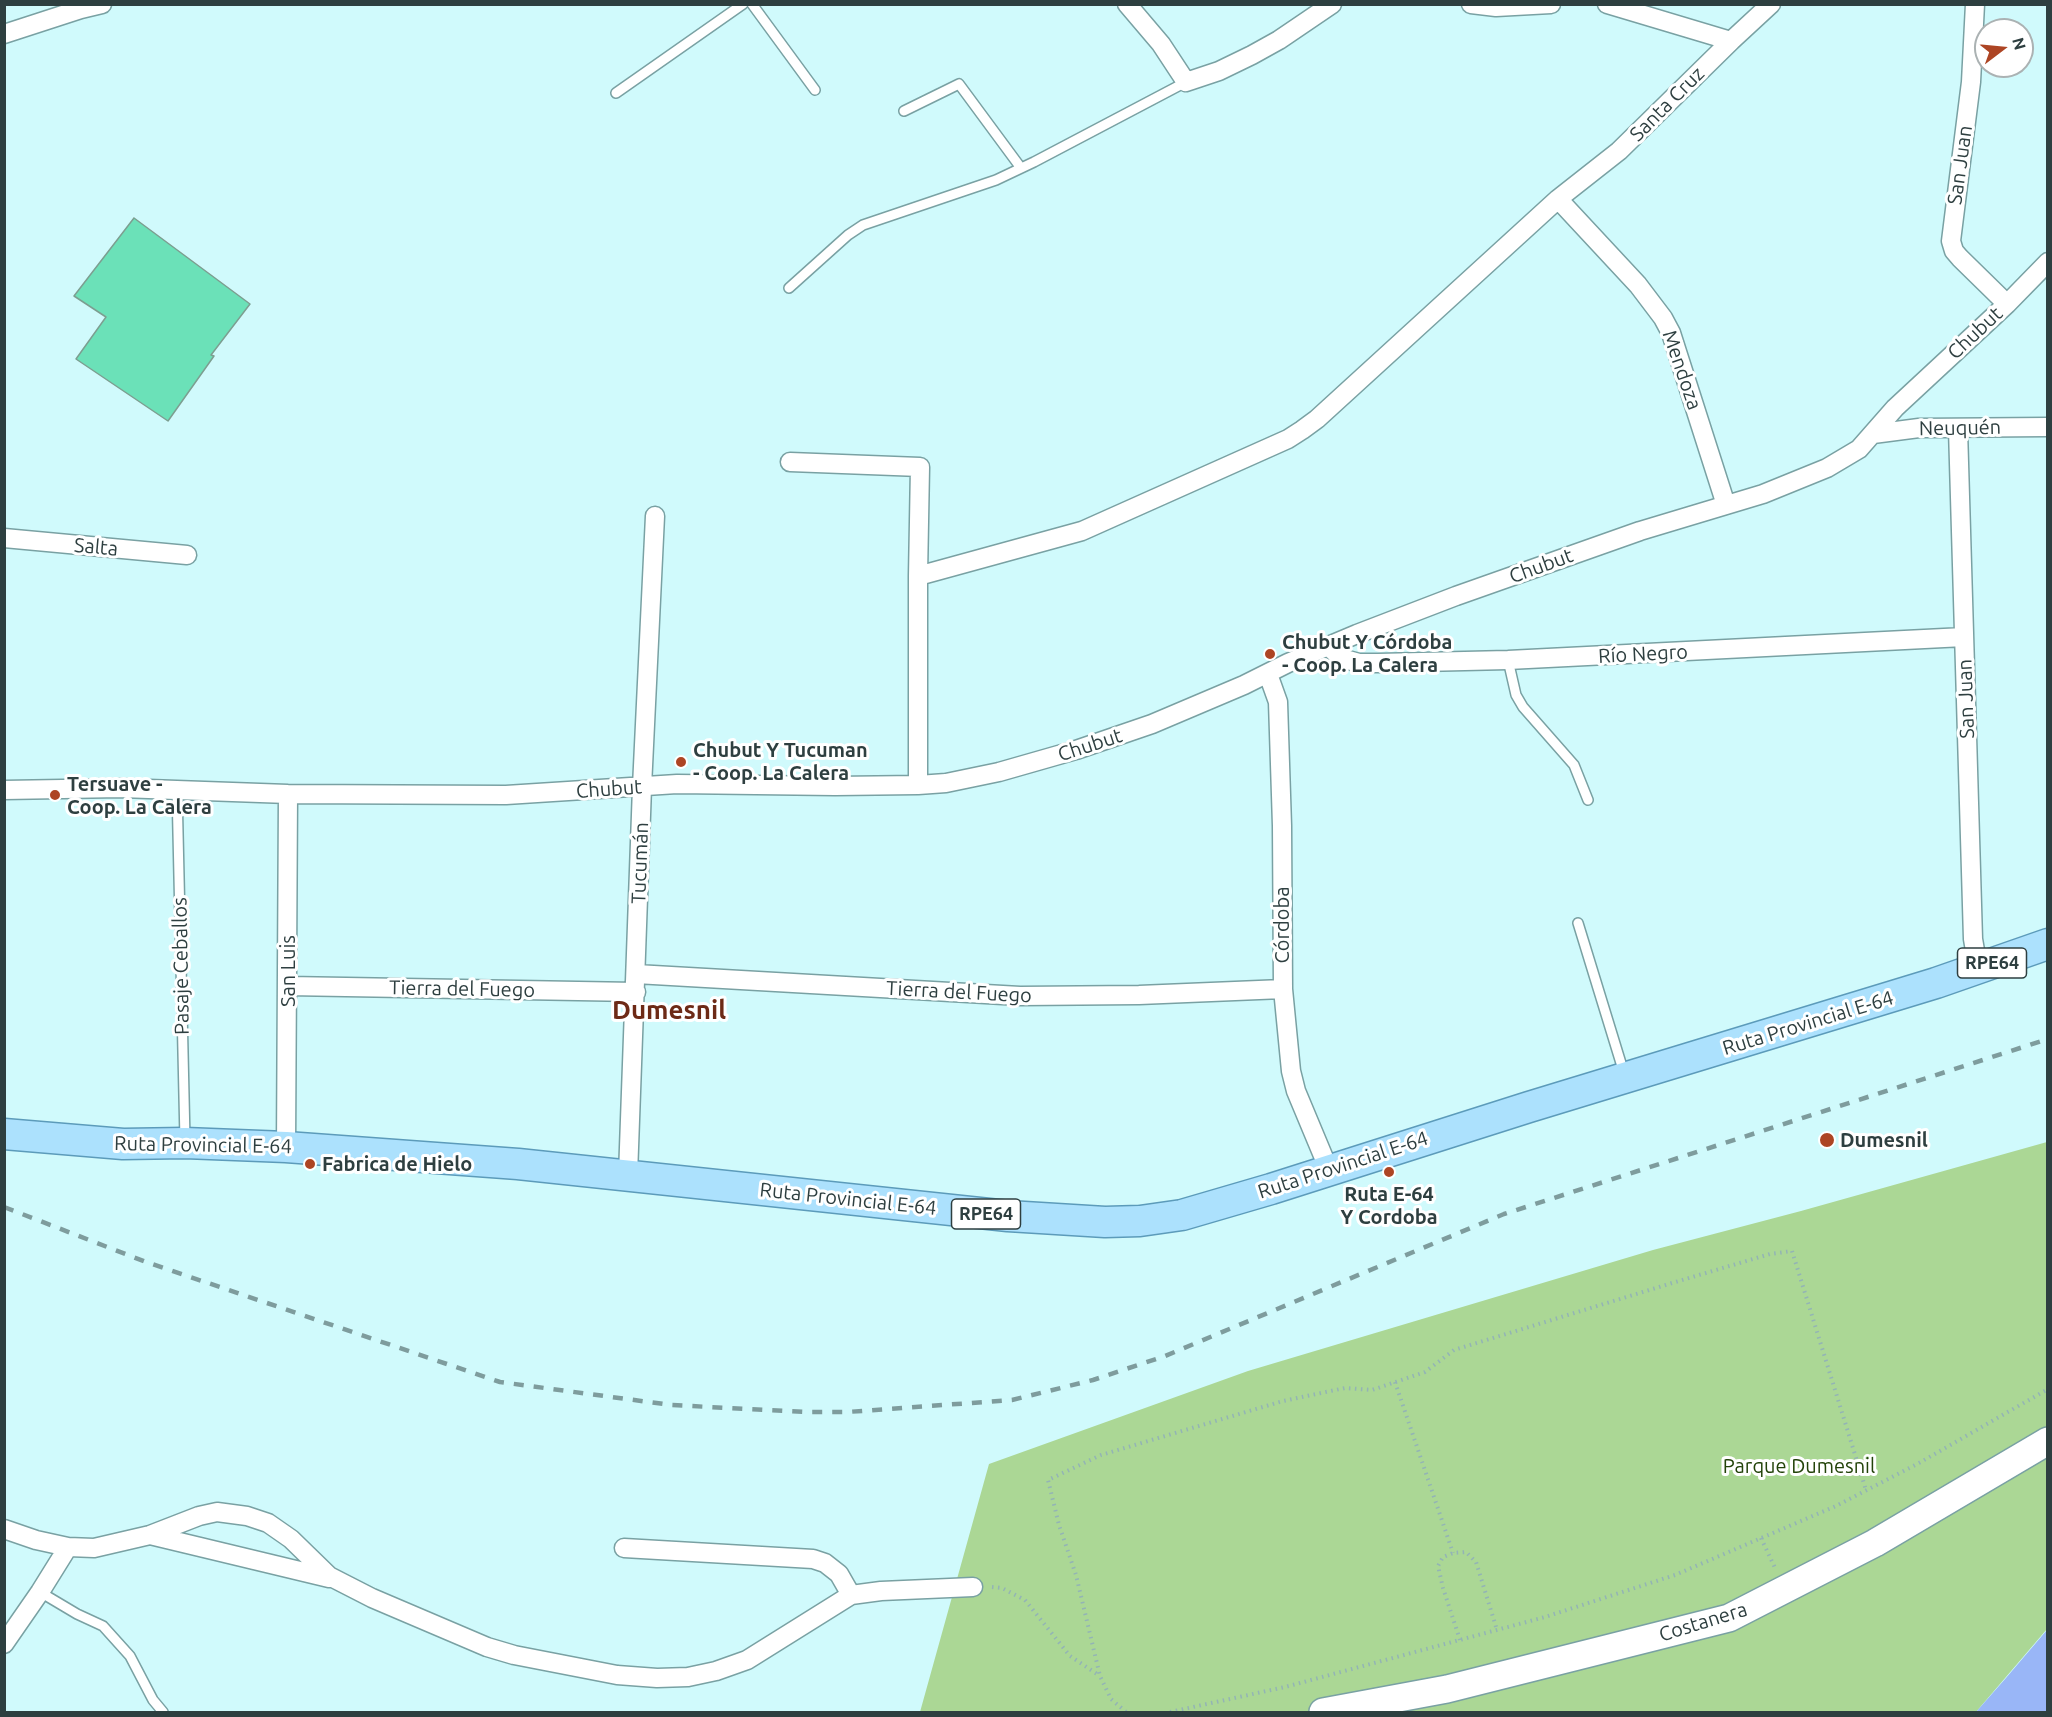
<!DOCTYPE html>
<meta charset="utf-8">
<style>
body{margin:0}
#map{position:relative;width:2052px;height:1717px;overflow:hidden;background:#d0fafc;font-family:Ubuntu,sans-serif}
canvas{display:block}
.frame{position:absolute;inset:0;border:6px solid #2e3f40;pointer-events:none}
.north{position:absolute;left:1974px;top:18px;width:60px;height:60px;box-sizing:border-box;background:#fff;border:2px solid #abb2b3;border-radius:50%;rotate:74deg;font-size:16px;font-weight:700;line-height:24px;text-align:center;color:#2e3f40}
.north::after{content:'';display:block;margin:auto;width:21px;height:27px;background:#ad4524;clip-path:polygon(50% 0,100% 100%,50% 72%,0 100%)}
</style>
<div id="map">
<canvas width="2052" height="1717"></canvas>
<div class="frame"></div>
<div class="north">N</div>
</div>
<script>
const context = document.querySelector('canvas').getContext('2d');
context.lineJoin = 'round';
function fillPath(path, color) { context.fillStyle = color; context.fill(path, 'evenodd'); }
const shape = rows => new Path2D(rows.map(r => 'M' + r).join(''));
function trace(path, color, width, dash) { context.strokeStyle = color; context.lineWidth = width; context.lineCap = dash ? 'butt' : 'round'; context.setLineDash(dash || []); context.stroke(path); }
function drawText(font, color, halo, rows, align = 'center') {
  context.font = font + ' Ubuntu,sans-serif'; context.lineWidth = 6; context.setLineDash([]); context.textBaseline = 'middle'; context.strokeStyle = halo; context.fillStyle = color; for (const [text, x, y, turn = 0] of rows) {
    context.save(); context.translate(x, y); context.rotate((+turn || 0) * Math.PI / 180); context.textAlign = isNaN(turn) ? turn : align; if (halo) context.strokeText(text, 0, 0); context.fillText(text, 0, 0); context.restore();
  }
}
const green = shape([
 [2047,1142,2047,1629,1976,1712,920,1712,989,1464,1248,1371,1653,1250,1801,1211]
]);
const water = shape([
 [2047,1630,2047,1712,1976,1712,2006,1678]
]);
const building = shape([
 [134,218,250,304,211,355,214,356,168,421,76,359,106,317,74,296,134,218]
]);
const path = shape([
 [1395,1382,1453,1553],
 [1761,1538,1776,1570],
 [992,1587,1002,1588,1025,1600,1070,1656,1100,1676],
 [1460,1640,1443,1588,1438,1566,1443,1557,1453,1553,1466,1552,1476,1562,1497,1630],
 [1126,1712,1111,1699,1100,1676,1076,1575,1059,1525,1048,1480,1101,1455,1283,1401,1345,1388,1372,1390,1425,1372,1454,1350,1672,1283,1770,1254,1792,1251,1866,1490],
 [1170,1712,1285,1687,1545,1617,1675,1575,1836,1506,1919,1463,2048,1389]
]);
const lane = shape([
 [752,4,815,90],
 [616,93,743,4],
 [904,111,959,84,1021,168],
 [789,288,848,235,863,225,996,180,1034,162,1186,82],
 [1508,660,1516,695,1523,707,1574,765,1588,800],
 [177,789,185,1140],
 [1578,923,1624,1073],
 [40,1592,77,1614,103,1626,130,1656,153,1700,163,1712]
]);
const street = shape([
 [1127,4,1161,44,1186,82,1219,71,1252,55,1279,40,1332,4],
 [1471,4,1496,7,1551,4],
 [1607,4,1731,41],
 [1975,4,1971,82,1951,241,1954,251,1960,258,2007,304],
 [4,34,81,9,102,4],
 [1558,199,1638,285,1663,318,1671,333,1726,505],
 [1958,429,1973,939,1978,968],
 [1873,434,1919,428,2048,427],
 [790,462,920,467,918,576],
 [4,538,187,555],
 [1328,646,1341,658,1359,663,1378,663,1508,660,1964,637],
 [1268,674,1278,702,1282,826,1283,989,1291,1071,1296,1091,1329,1170],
 [918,785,918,576,1082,531,1288,439,1302,430,1317,419,1558,199,1619,151,1731,41,1771,4],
 [4,790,121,788,288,794,506,795,677,784,835,786,918,785,946,783,999,772,1076,750,1152,724,1244,685,1288,663,1357,634,1456,596,1640,531,1763,494,1827,468,1859,449,1895,408,2007,304,2048,262],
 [636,974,1020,996,1139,995,1283,989],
 [288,986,636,992],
 [286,1147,288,794],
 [628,1175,642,787,655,516],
 [4,1529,36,1540,68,1547,94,1548,150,1535,199,1516,217,1512,247,1516,268,1523,291,1539,329,1576,372,1598,487,1647,514,1655,617,1675,657,1678,688,1677,716,1671,747,1660,851,1595,881,1591,973,1587],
 [150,1535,329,1578],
 [624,1548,813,1559,825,1563,839,1574,851,1595],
 [4,1644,40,1592,68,1547]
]);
const secondary = shape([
 [1323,1712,1447,1689,1729,1618,1875,1543,2048,1441]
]);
const primary = shape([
 [4,1134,123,1144,185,1143,286,1147,518,1164,1008,1216,1105,1222,1140,1221,1182,1215,1271,1189,1529,1107,1936,983,2048,944]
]);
const rail = shape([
 [4,1207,146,1262,500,1382,671,1405,806,1412,847,1412,1012,1400,1093,1380,1165,1356,1504,1214,2048,1039]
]);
const markers = [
 [1270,654,6,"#ad4524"],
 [681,762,6,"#ad4524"],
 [55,795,6,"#ad4524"],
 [1827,1140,8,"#ad4524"],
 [310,1164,6,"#ad4524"],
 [1389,1172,6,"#ad4524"]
];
const shields = [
 [1992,963,69],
 [986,1214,69]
];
const shieldNames = [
 ["RPE64",1992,963],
 ["RPE64",986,1214]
];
const streetNames = [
 ["Santa Cruz",1667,104,-45],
 ["San Juan",1960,165,-82],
 ["Chubut",1975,333,-43],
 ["Mendoza",1682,370,71],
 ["Neuquén",1960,428,-1],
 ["Salta",96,547,5],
 ["Chubut",1541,566,-20],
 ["Río Negro",1643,654,-3],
 ["San Juan",1966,699,-92],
 ["Chubut",1090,745,-18],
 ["Chubut",609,789,-4],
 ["Tucumán",640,863,-88],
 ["Córdoba",1282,925,-90],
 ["Pasaje Ceballos",181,966,-91],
 ["San Luis",288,971,-90],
 ["Tierra del Fuego",462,989,1],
 ["Tierra del Fuego",959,992,3],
 ["Ruta Provincial E-64",1808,1023,-17],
 ["Ruta Provincial E-64",203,1145,1],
 ["Ruta Provincial E-64",1343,1165,-18],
 ["Ruta Provincial E-64",848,1199,6],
 ["Costanera",1703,1622,-17]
];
const poiNames = [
 ["Chubut Y Córdoba",1282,642],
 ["- Coop. La Calera",1282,665],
 ["Chubut Y Tucuman",693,750],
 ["- Coop. La Calera",693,773],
 ["Tersuave -",67,784],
 ["Coop. La Calera",67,807],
 ["Dumesnil",1840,1140],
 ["Fabrica de Hielo",322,1164],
 ["Ruta E-64",1389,1194,"center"],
 ["Y Cordoba",1389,1217,"center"]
];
const parkNames = [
 ["Parque Dumesnil",1799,1466]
];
const districtNames = [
 ["Dumesnil",669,1010]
];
fillPath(green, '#abd795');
fillPath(water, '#99b6f7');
fillPath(building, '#6be1b8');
trace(building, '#7c9e90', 1.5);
trace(lane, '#79a1a3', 12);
trace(street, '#79a1a3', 21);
trace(secondary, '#79a1a3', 30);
trace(primary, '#5c9bba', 33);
trace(path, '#93b4b5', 4, [1.5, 4.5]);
trace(lane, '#fff', 9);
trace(street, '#fff', 18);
trace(secondary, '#fff', 27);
trace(primary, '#ace1fd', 30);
trace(rail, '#7e9c9d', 4.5, [10, 10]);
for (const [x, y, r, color] of markers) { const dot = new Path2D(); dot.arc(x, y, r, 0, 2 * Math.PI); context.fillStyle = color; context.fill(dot); trace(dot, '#fff', 2); }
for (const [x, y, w] of shields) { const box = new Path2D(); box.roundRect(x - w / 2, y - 15, w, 30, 4.5); context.fillStyle = '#fff'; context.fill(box); trace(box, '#2e3f40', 1.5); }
drawText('bold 18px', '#2e3f40', null, shieldNames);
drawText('20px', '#2e3f40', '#fff', streetNames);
drawText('bold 20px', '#2e3f40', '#fff', poiNames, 'left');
drawText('20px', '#224309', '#fff', parkNames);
drawText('bold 26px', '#6d2a16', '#fff', districtNames);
</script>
